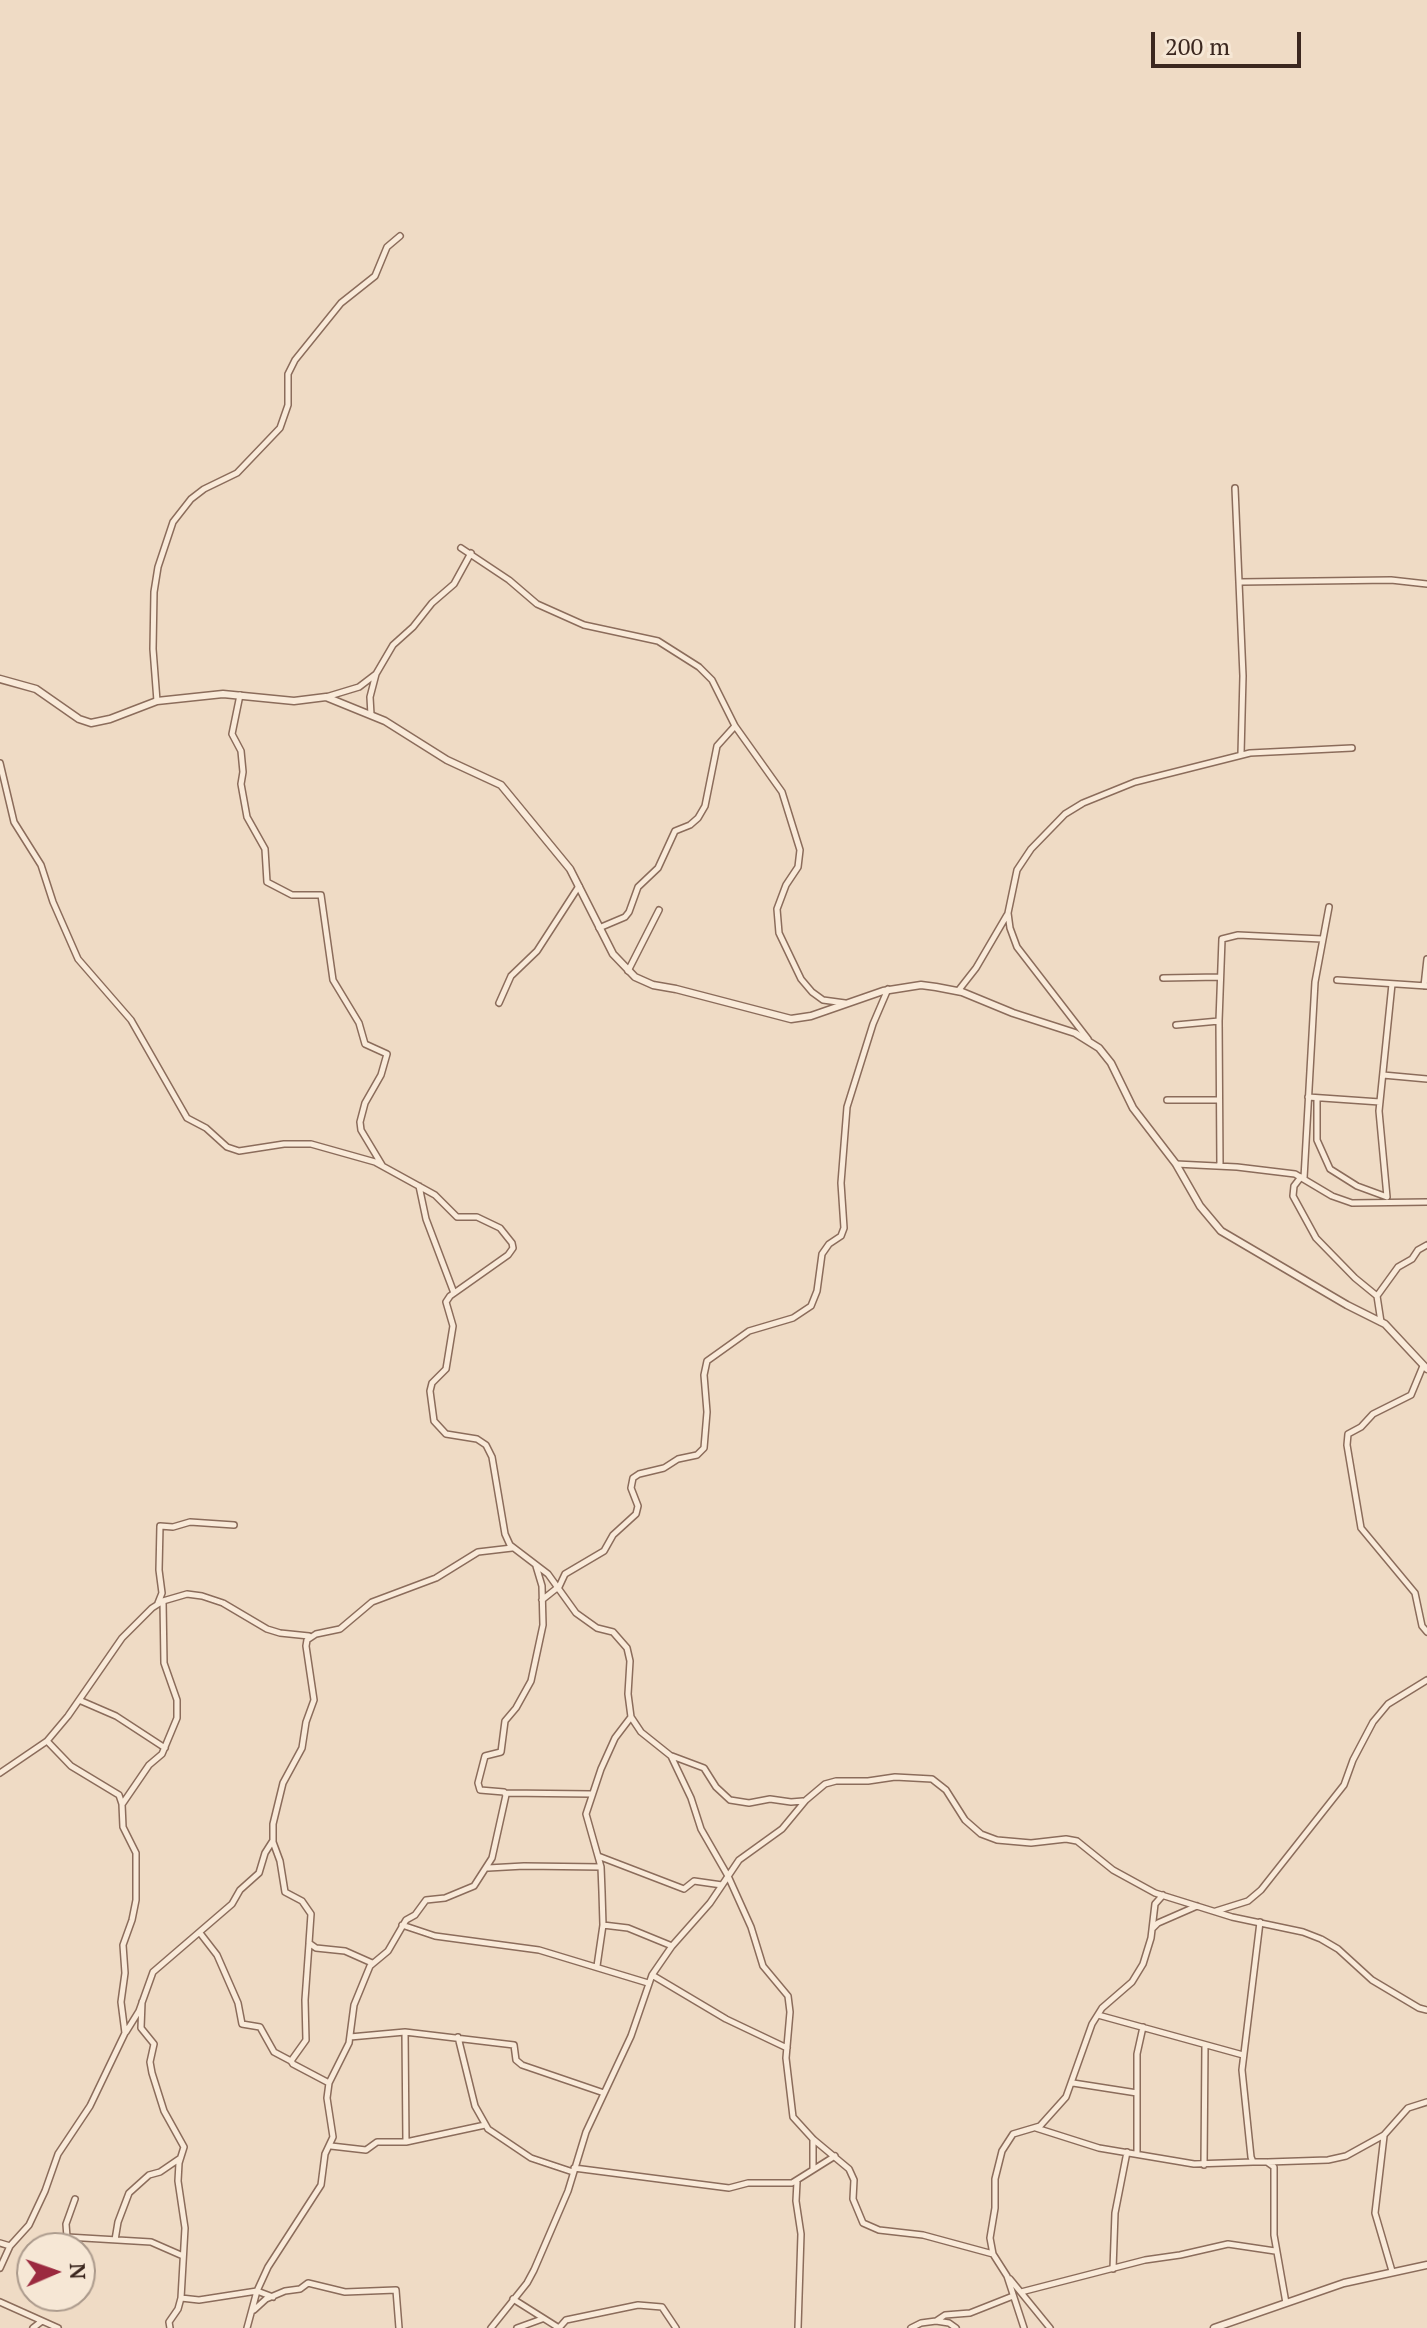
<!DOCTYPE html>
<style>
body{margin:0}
#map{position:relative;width:1427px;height:2328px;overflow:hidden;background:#efdbc5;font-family:"PT Serif",serif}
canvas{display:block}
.north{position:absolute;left:16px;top:2232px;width:80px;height:80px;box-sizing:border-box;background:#f6e7d5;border:2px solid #ab9a8c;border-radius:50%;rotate:88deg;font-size:22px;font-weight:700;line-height:32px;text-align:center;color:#3b271f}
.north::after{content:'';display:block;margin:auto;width:28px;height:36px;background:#9b2a3f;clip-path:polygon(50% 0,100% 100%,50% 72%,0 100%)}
.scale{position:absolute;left:1151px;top:32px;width:150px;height:36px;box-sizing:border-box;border:4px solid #3b271f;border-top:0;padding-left:10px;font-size:24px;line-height:28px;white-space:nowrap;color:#3b271f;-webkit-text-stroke:6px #f6e7d5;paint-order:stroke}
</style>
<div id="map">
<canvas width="1427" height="2328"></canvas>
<div class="north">N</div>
<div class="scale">200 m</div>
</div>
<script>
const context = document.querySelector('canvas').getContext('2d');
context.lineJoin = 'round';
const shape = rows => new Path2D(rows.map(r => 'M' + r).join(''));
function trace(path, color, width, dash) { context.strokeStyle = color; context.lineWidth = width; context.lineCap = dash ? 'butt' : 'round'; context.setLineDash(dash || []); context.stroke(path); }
const minor = shape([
 [1235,488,1243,676,1241,754],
 [461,548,509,580,537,604,584,625,658,641,699,667,712,680,735,726,782,792,800,850,798,867,786,885,777,909,779,933,801,979,812,992,823,1000,845,1003],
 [1241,582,1391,580,1427,584],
 [240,695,232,734,241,751,243,772,241,784,247,817,265,849,267,882,292,895,321,895,333,980,359,1023,365,1044,387,1054,381,1075,365,1103,360,1122,361,1130,382,1165],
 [326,697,359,687,376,674,393,645,413,627,432,603,454,584,471,553],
 [157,701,153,649,154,592,158,567,173,522,191,499,204,489,237,473,280,428,288,405,288,374,295,360,341,303,375,276,387,247,400,236],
 [371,715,370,697,376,674],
 [0,763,14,822,41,865,53,902,78,959,131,1020,187,1118,206,1128,227,1147,239,1151,284,1144,311,1144,375,1162,435,1195,457,1217,477,1217,500,1228,512,1243,513,1248,508,1255,450,1296,446,1302,453,1326,446,1369,432,1383,430,1391,434,1421,446,1434,477,1439,486,1445,492,1457,505,1534,510,1545,548,1574,576,1613,597,1628,613,1632,627,1648,630,1661,628,1694,631,1717,641,1732,671,1756,691,1798,701,1829,728,1876,751,1927,763,1966,788,1996,790,2012,786,2058,793,2117,813,2139,849,2169,854,2180,853,2199,863,2223,879,2230,923,2235,993,2254],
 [599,928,625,917,629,912,638,887,658,868,675,831,690,825,698,818,705,806,717,746,735,726],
 [628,971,659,910],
 [1163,978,1220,977],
 [1337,980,1427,986],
 [1424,986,1427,959],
 [958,991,976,968,1007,915],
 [499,1003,511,976,537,951,579,886],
 [1176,1025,1219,1021],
 [1088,1039,1017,947,1010,928,1008,913,1017,870,1031,849,1065,814,1083,803,1135,782,1250,753,1352,748],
 [1383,1075,1427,1079],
 [1308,1097,1380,1102],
 [1317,1099,1317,1140,1330,1169,1357,1186,1387,1197,1379,1111,1392,984],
 [1167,1100,1219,1100],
 [1176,1164,1237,1167,1295,1174,1332,1196,1352,1203,1427,1202],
 [1220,1166,1219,1021,1222,939,1238,935,1322,939],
 [1301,1177,1294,1186,1293,1196,1316,1238,1355,1278,1377,1296],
 [1304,1178,1315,982,1329,907],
 [419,1186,426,1219,454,1293],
 [1381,1322,1377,1296,1398,1267,1412,1259,1418,1250,1427,1245],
 [1423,1366,1411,1395,1373,1414,1361,1427,1348,1434,1347,1445,1361,1528,1415,1593,1422,1626,1427,1632],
 [558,1589,565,1574,604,1551,613,1535,636,1514,638,1506,631,1488,633,1478,639,1474,664,1468,678,1459,697,1455,704,1448,707,1412,704,1375,707,1361,749,1331,793,1318,811,1306,817,1291,822,1254,829,1244,841,1236,844,1228,841,1183,847,1107,873,1024,888,989],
 [542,1600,557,1588],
 [158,1603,162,1593,159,1570,160,1526,173,1527,190,1522,234,1525],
 [79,1700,116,1716,165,1748],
 [672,1756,704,1768,716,1787,730,1800,749,1803,770,1799,791,1802,803,1801],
 [0,1773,47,1741,68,1716,122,1638,152,1608,163,1601,187,1594,202,1596,223,1603,267,1629,280,1633,309,1636],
 [505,1793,591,1794],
 [123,1803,149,1765,162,1754,177,1718,177,1700,164,1663,163,1601],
 [598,1856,684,1889,694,1881,722,1885],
 [488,1868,524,1866,601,1867],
 [1216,1911,1248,1901,1261,1890,1344,1785,1353,1760,1373,1722,1388,1704,1427,1680],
 [1260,1922,1242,2070,1251,2157,1253,2162,1267,2162,1274,2167,1274,2235,1286,2303],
 [402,1925,435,1936,539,1950,648,1983],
 [603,1925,628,1928,672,1946],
 [1153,1928,1158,1923,1197,1906],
 [200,1933,217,1955,238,2003,242,2024,260,2027,274,2052,291,2061],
 [309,1944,305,2000,306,2040,291,2061,293,2064,329,2083],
 [372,1963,345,1951,316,1948,309,1943,311,1914,302,1901,285,1892,280,1861,273,1842,273,1824,283,1783,302,1748,306,1722,314,1700,306,1646,307,1640,316,1634,340,1629,372,1602,436,1578,478,1552,512,1548],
 [597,1966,603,1925,602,1892,601,1867,586,1814,601,1769,615,1738,631,1717],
 [652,1975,726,2019,787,2048],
 [142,2002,141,2028,154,2044,150,2062,152,2073,164,2111,184,2147,179,2163,178,2181,185,2228,181,2298,178,2309,169,2322,170,2328],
 [1098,2015,1243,2055],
 [126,2032,139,2011,153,1972,232,1904,240,1890,259,1873,265,1853,272,1842],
 [405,2032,406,2142],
 [350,2037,405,2032,514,2045,516,2060,522,2065,604,2093],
 [458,2037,475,2106,488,2129,531,2158,573,2172],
 [1073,2083,1137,2093],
 [1036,2128,1099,2148,1194,2164,1253,2162],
 [1384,2136,1375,2213,1392,2271],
 [331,2146,366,2150,377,2142,406,2142,485,2125],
 [1137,2154,1137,2054,1143,2027],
 [1268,2162,1328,2160,1346,2156,1384,2135,1408,2108,1427,2102],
 [1204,2165,1205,2045],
 [574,2168,729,2188,748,2183,792,2183,835,2156],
 [813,2168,813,2139],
 [797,2182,796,2201,801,2234,798,2328],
 [75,2199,66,2224,67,2237,151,2242,183,2256],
 [115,2240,118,2222,129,2193,149,2175,160,2172,179,2159],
 [0,2243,10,2246],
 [0,2268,10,2246,29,2225,45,2191,58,2154,90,2106,125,2033,121,2002,125,1973,123,1945,132,1920,136,1900,136,1853,123,1827,122,1804,119,1795,71,1766,47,1741],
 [1113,2269,1115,2213,1127,2152],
 [1010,2279,1050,2328],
 [1021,2292,1145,2260,1180,2255,1228,2244,1275,2251],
 [181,2298,199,2300,257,2291,273,2297],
 [513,2299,559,2328],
 [0,2302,58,2328],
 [254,2310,266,2299,285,2291,300,2289,308,2283,345,2292,396,2290,399,2328],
 [936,2321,945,2315,970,2313,1013,2296],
 [33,2328,42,2321],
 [247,2328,257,2291,268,2267,321,2185,325,2154,333,2137,327,2098,329,2083,349,2043,354,2005,370,1966,388,1951,406,1920,415,1915,426,1900,445,1898,474,1886,492,1858,506,1795,504,1792,480,1790,478,1783,485,1756,501,1752,505,1721,516,1708,531,1681,543,1625,542,1586,536,1566],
 [491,2328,527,2283,534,2270,568,2191,586,2132,631,2036,652,1975,672,1946,710,1903,739,1860,782,1829,806,1800,825,1784,836,1781,868,1781,895,1777,932,1779,946,1790,965,1820,981,1834,997,1840,1031,1843,1066,1839,1077,1841,1113,1870,1155,1893,1232,1917,1303,1932,1321,1939,1338,1949,1372,1980,1419,2008,1427,2010],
 [517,2328,542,2319],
 [559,2328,566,2320,638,2305,662,2307,676,2328],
 [911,2328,921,2323,936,2321,949,2323,956,2328],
 [1024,2328,1007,2276,993,2254,990,2238,995,2208,995,2179,1002,2151,1013,2134,1040,2126,1066,2097,1092,2024,1102,2008,1132,1982,1143,1964,1151,1938,1155,1904,1163,1895]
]);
const tertiary = shape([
 [0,679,36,689,79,719,91,723,110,719,157,701,223,694,294,701,326,697,385,721,447,760,501,785,570,869,613,954,635,977,653,985,676,989,791,1019,811,1016,883,991,921,985,936,987,962,992,1013,1013,1075,1033,1099,1048,1111,1063,1133,1108,1176,1164,1200,1206,1221,1231,1347,1305,1385,1324,1427,1369],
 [1214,2328,1344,2283,1427,2265]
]);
trace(minor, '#8b6c5b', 8);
trace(tertiary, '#8b6c5b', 9);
trace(minor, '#f9ead9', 5);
trace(tertiary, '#f9ead9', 6);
</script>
